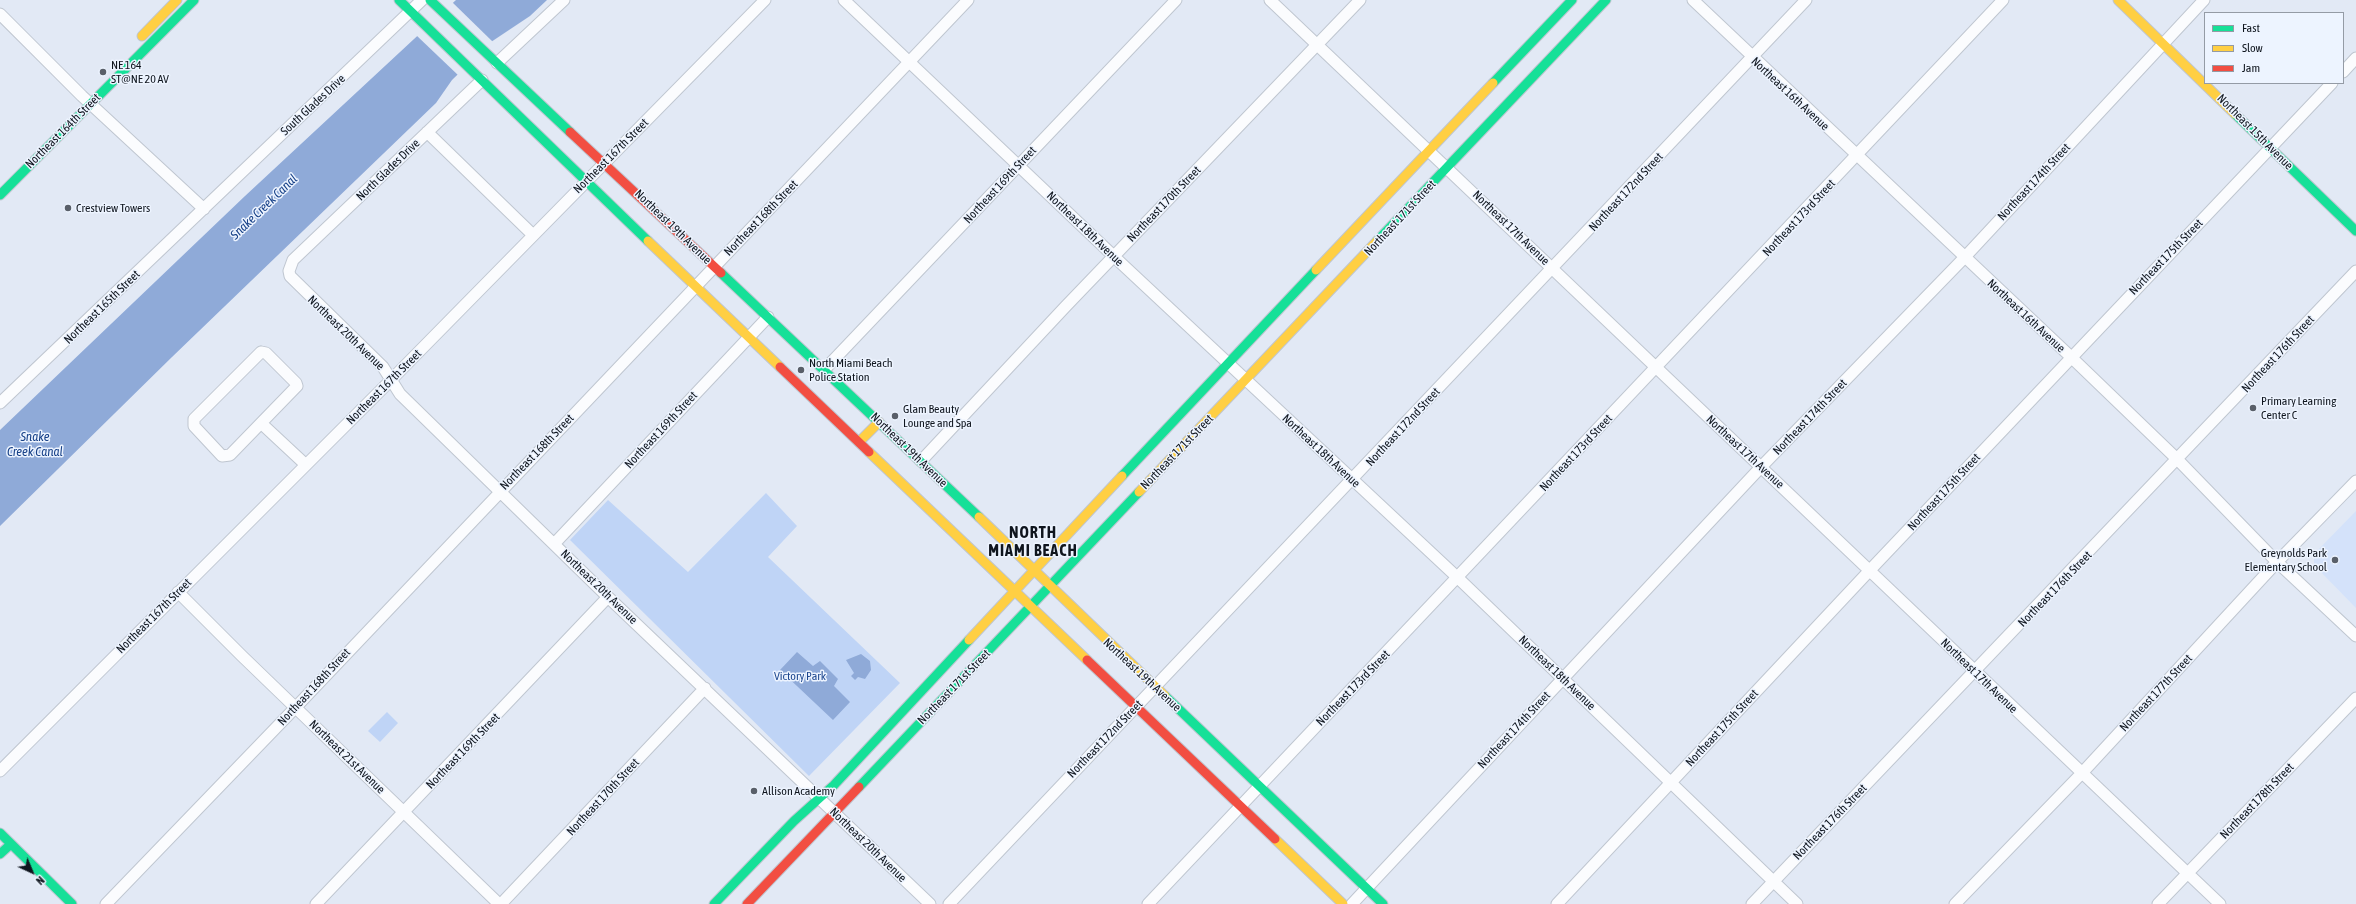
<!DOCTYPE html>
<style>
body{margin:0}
#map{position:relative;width:2356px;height:904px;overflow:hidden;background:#e2e9f5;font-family:"Asap Condensed",sans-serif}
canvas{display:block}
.legend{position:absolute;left:2204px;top:12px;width:140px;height:72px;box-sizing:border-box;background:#edf4ff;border:1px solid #949ba5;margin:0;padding:5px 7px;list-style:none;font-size:12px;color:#0f151e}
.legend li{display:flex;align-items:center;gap:8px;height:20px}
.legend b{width:20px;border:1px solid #949ba5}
.north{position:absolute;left:12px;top:852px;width:40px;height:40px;-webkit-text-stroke:3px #edf4ff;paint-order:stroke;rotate:136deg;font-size:11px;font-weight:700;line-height:16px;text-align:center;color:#0f151e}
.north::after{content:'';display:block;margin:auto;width:14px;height:18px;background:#0f151e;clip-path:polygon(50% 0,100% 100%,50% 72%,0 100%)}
</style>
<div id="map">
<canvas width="2356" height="904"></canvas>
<ul class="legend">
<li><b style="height:5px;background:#16e098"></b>Fast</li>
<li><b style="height:5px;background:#ffcf43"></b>Slow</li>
<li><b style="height:5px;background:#f24e42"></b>Jam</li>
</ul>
<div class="north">N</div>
</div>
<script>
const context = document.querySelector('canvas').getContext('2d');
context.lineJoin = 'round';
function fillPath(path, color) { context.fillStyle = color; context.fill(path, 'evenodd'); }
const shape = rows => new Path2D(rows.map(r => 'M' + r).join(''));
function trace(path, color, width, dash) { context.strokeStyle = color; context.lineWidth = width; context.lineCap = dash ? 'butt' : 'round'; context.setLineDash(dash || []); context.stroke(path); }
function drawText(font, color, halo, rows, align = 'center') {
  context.font = font + ' "Asap Condensed",sans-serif'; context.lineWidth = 3; context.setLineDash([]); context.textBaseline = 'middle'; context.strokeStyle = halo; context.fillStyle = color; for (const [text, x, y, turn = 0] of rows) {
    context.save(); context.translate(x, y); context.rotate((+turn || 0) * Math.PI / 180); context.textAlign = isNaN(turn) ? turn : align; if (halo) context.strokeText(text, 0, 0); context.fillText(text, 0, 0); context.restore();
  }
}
const built = shape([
 [2356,511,2356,608,2314,565,2314,554]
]);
const green = shape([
 [766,493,797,526,768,557,900,683,809,776,570,540,608,500,688,572],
 [387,712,398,723,380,742,368,731]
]);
const water = shape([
 [456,0,547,0,530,16,491,42,452,80,436,103,172,357,0,526,0,430,245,196],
 [797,652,813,666,820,661,838,679,834,686,850,702,833,720,780,670],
 [861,654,870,661,871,670,865,679,858,677,855,680,851,676,854,673,846,660]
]);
const pier = shape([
 [451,1,493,42,459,76,416,35]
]);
const street = shape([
 [844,0,1123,265,1458,578,1797,904],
 [1270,0,2220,904],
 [1693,0,2071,357,2178,460,2277,562,2356,636],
 [0,14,82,96,204,209],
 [497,63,564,0],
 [2343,72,2356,58],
 [482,80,293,260,289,271,290,276,383,367,400,394,608,597,930,904],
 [427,132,533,235],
 [261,352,266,353,296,383,297,386,230,455,222,456,194,426,194,419,261,352],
 [824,370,1176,0],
 [0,403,422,0],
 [262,424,306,465],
 [921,461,1066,306,1360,0],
 [554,544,768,317],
 [178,592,242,656,499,904],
 [0,771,392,379,765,0],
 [106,904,296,707,968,0],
 [316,904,608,597],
 [501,904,705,688],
 [949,904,1806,0],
 [1148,904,2003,0],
 [1352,904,1761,467,1964,258,2204,0],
 [1557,904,1871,569,2332,83],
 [1752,904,2356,271],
 [1955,904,2082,773,2277,562,2356,481],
 [2158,904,2356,698]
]);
const fast = shape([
 [399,0,648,241],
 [430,0,570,132],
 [1493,83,1572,0],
 [2235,114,2356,231],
 [0,195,194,0],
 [1377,241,1606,0],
 [721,273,979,517],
 [1122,476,1316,270],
 [1165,696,1383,904],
 [859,787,1139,492],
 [0,833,72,904],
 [0,854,11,844],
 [714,904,794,821,834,785,969,640]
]);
const slow = shape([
 [2118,0,2235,114],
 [142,36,177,0],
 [648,241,780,367],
 [1316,270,1493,83],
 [859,442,879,422],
 [869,452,1087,660],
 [1139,492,1377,241],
 [979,517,1165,696],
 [969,640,1122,476],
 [1275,839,1343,904]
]);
const jam = shape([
 [570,132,721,273],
 [780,367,869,452],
 [1087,660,1275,839],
 [747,904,859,787]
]);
const markers = [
 [103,72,4,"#595f69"],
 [68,208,4,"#595f69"],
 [801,370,4,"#595f69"],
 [2253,408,4,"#595f69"],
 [895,416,4,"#595f69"],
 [2335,560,4,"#595f69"],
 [754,791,4,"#595f69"]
];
const poiNames = [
 ["NE 164",111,65],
 ["ST@NE 20 AV",111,79],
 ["Crestview Towers",76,208],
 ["North Miami Beach",809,363],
 ["Police Station",809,377],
 ["Primary Learning",2261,401],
 ["Center C",2261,415],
 ["Glam Beauty",903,409],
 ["Lounge and Spa",903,423],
 ["Greynolds Park",2327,553,"right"],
 ["Elementary School",2327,567,"right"],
 ["Allison Academy",762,791]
];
const streetNames = [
 ["Northeast 16th Avenue",1790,94,43],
 ["South Glades Drive",313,105,-43],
 ["Northeast 164th Street",63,131,-45],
 ["Northeast 15th Avenue",2255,132,45],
 ["Northeast 167th Street",611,156,-45],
 ["North Glades Drive",388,170,-44],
 ["Northeast 174th Street",2034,182,-47],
 ["Northeast 169th Street",1000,185,-47],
 ["Northeast 172nd Street",1626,192,-47],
 ["Northeast 170th Street",1164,204,-46],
 ["Northeast 168th Street",761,218,-46],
 ["Northeast 171st Street",1400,218,-47],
 ["Northeast 173rd Street",1799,218,-47],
 ["Northeast 19th Avenue",673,227,44],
 ["Northeast 17th Avenue",1511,228,44],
 ["Northeast 18th Avenue",1085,229,44],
 ["Northeast 175th Street",2166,257,-46],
 ["Northeast 165th Street",102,307,-44],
 ["Northeast 16th Avenue",2026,316,43],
 ["Northeast 20th Avenue",346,333,44],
 ["Northeast 176th Street",2278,354,-47],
 ["Northeast 167th Street",384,387,-45],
 ["Northeast 174th Street",1810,417,-46],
 ["Northeast 172nd Street",1403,427,-47],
 ["Northeast 169th Street",661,430,-47],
 ["Northeast 19th Avenue",909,450,44],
 ["Northeast 18th Avenue",1321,451,43],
 ["Northeast 168th Street",537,452,-46],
 ["Northeast 171st Street",1177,452,-46],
 ["Northeast 17th Avenue",1745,452,43],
 ["Northeast 173rd Street",1576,453,-47],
 ["Northeast 175th Street",1944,492,-47],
 ["Northeast 20th Avenue",599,587,44],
 ["Northeast 176th Street",2055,589,-46],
 ["Northeast 167th Street",154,616,-45],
 ["Northeast 18th Avenue",1557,673,44],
 ["Northeast 19th Avenue",1142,675,43],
 ["Northeast 17th Avenue",1979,676,44],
 ["Northeast 168th Street",314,687,-47],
 ["Northeast 171st Street",954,687,-46],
 ["Northeast 173rd Street",1353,688,-46],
 ["Northeast 177th Street",2156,693,-47],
 ["Northeast 175th Street",1722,728,-47],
 ["Northeast 174th Street",1514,730,-47],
 ["Northeast 172nd Street",1105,739,-46],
 ["Northeast 169th Street",463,751,-46],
 ["Northeast 21st Avenue",347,757,44],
 ["Northeast 170th Street",603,797,-47],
 ["Northeast 178th Street",2257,801,-46],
 ["Northeast 176th Street",1830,822,-46],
 ["Northeast 20th Avenue",868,845,44]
];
const parkNames = [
 ["Victory Park",800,676]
];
const waterNames = [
 ["Snake Creek Canal",264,207,-44],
 ["Snake",35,437],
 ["Creek Canal",35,452]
];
const districtNames = [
 ["NORTH",1033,533],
 ["MIAMI BEACH",1033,551]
];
fillPath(built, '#d4e2fa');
fillPath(green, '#bfd4f6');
fillPath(water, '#8faad8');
fillPath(pier, '#e2e9f5');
trace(street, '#bfc6d0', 13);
trace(fast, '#bfc6d0', 11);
trace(slow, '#bfc6d0', 11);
trace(jam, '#bfc6d0', 11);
trace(street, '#fbfcfe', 11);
trace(fast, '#16e098', 9);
trace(slow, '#ffcf43', 9);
trace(jam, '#f24e42', 9);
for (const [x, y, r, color] of markers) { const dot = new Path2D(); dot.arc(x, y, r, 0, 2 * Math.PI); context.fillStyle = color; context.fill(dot); trace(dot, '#edf4ff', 1.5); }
drawText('12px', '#0f151e', '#edf4ff', poiNames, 'left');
drawText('12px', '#0f151e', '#edf4ff', streetNames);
drawText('12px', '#1d478f', '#edf4ff', parkNames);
drawText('italic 13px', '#174188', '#edf4ff', waterNames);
context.letterSpacing = '1px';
drawText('bold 16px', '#0f151e', '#edf4ff', districtNames);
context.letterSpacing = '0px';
</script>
